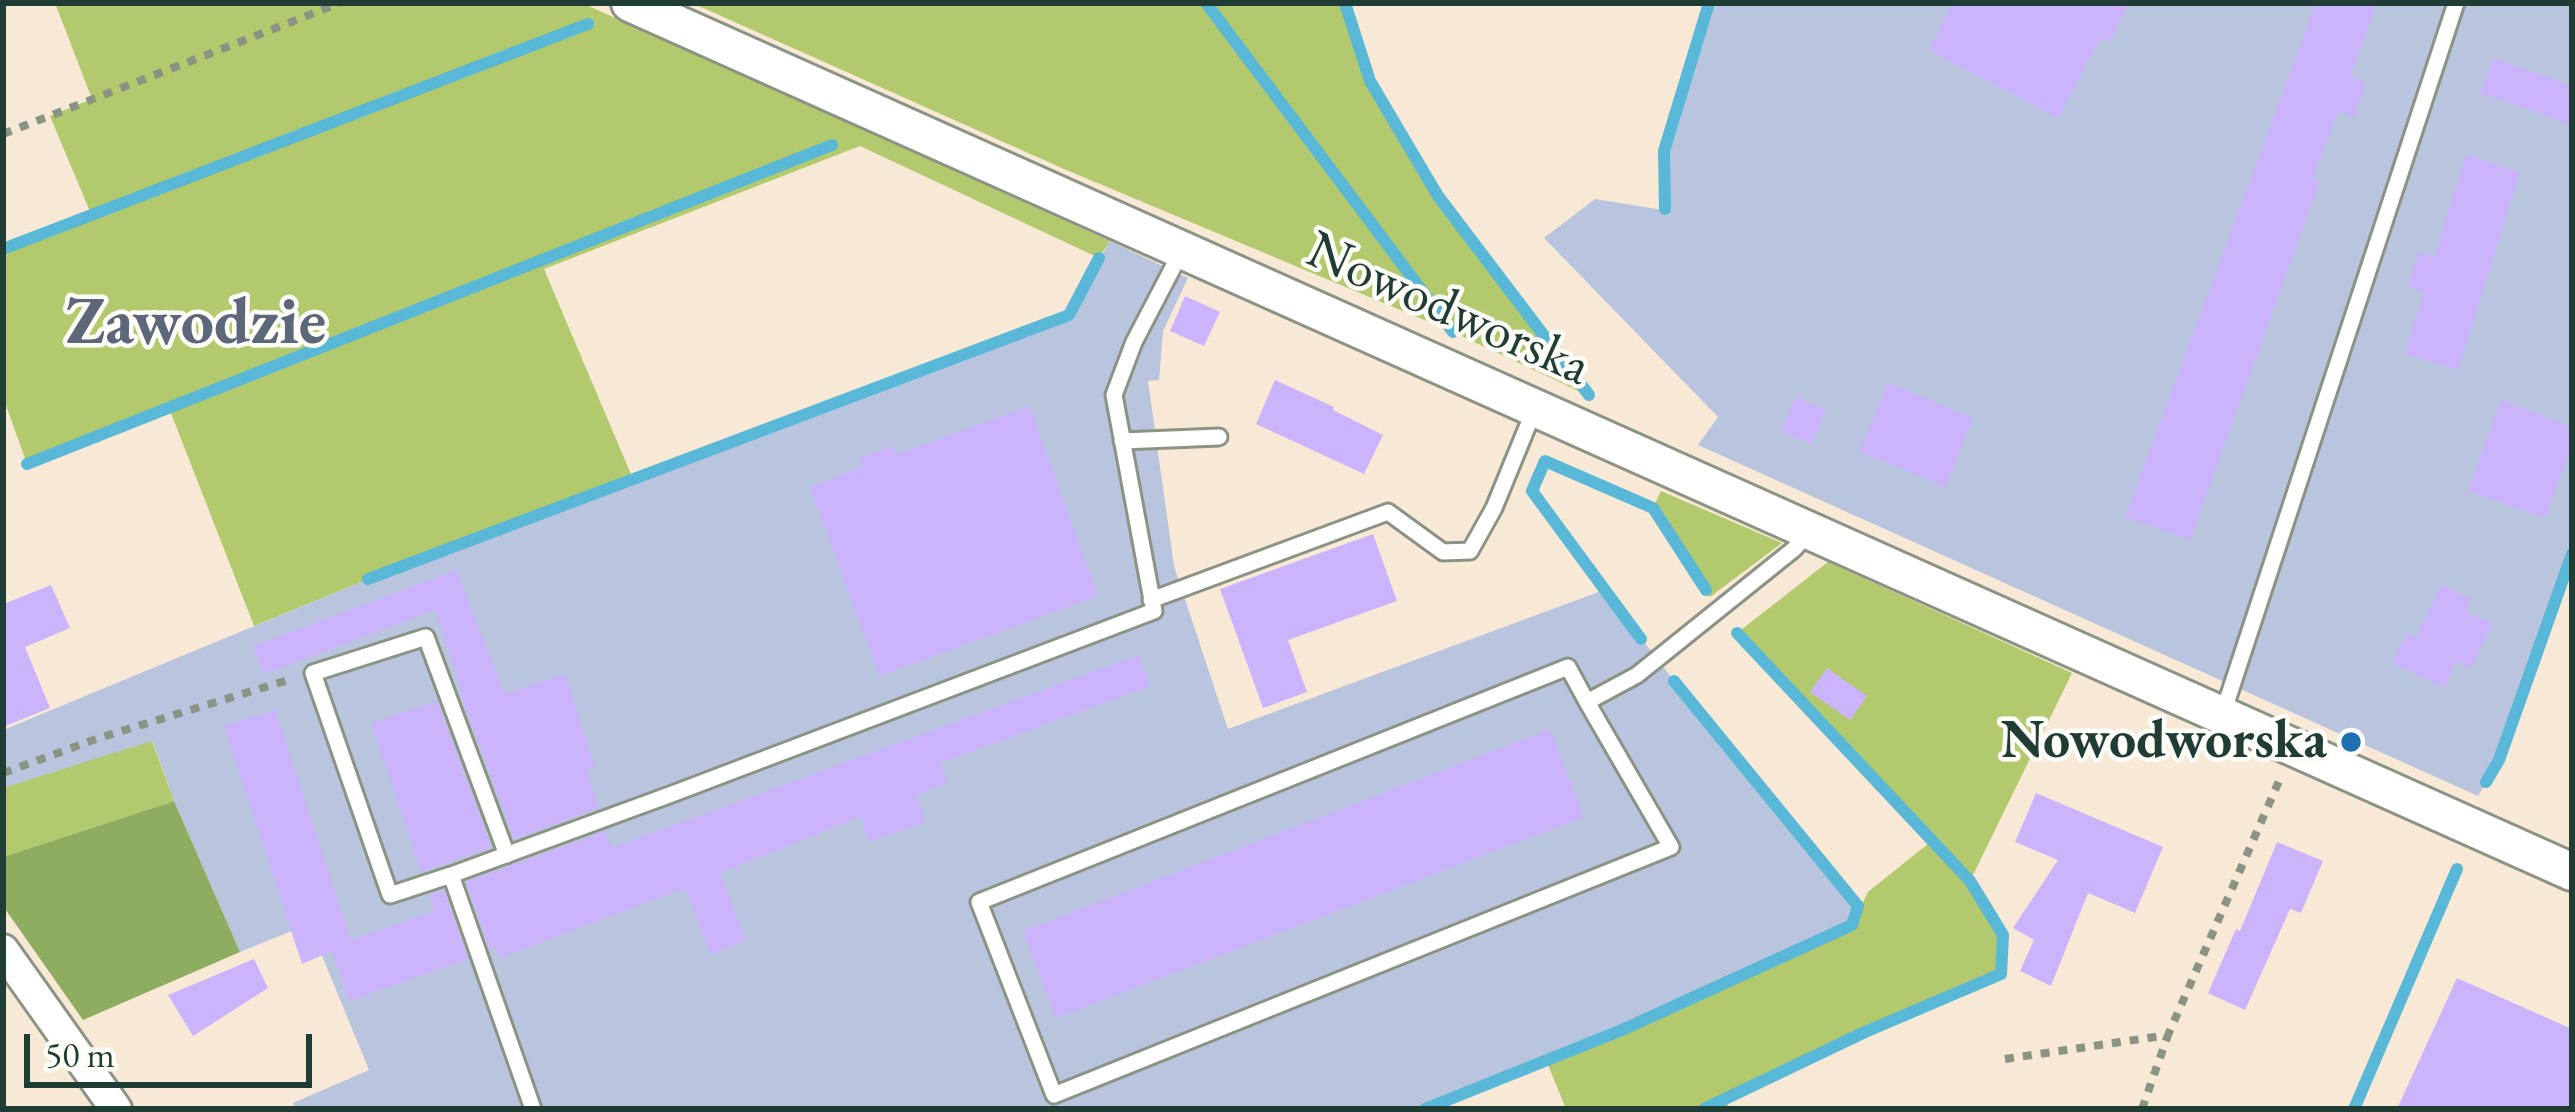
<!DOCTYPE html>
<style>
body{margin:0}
#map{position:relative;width:2575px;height:1112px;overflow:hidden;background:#f7e9d5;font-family:"EB Garamond",serif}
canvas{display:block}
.frame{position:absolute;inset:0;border:6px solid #1f3d34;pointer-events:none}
.scale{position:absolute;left:24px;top:1034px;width:288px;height:54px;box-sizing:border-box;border:6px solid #1f3d34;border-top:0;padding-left:15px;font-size:36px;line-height:42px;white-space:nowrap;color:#1f3d34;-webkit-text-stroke:9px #fdfcf7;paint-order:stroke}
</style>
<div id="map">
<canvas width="2575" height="1112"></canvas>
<div class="frame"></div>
<div class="scale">50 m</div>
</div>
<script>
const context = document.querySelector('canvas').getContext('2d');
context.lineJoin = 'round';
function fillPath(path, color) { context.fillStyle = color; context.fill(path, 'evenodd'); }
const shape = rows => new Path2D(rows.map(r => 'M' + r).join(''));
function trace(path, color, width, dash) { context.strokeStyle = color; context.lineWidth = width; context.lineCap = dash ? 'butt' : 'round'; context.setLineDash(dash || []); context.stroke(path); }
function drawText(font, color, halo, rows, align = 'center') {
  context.font = font + ' "EB Garamond",serif'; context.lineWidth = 9; context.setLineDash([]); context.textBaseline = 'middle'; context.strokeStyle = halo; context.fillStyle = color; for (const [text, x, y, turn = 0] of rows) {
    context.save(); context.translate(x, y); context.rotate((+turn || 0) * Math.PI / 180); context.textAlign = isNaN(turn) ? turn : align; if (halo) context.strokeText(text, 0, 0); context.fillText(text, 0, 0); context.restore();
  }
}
const industrial = shape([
 [1711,3,2572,3,2572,554,2499,760,2478,796,1698,445,1718,417,1544,238,1595,199,1669,211,1667,151],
 [1110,241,1188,278,1163,331,1159,380,1148,381,1174,566,1228,729,1604,590,1674,681,1858,906,1852,925,1622,1030,1425,1109,296,1109,293,1103,369,1070,309,924,240,952,174,801,153,742,3,788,3,730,368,579,1069,315]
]);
const green = shape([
 [55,3,582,3,1110,241,1099,258,860,146,544,269,633,479,368,579,254,626,169,408,27,464,3,397,3,249,91,214,50,116,92,99],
 [692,3,1342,3,1369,88,1439,202,1585,394,1453,332,1064,169],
 [1661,491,1782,543,1710,597,1653,508],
 [1828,562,2072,673,1970,881,2003,935,2001,974,1865,1032,1725,1099,1730,1109,1566,1109,1546,1060,1852,925,1868,892,1934,839,1737,633],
 [152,741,174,801,3,857,3,788]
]);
const forest = shape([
 [174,801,240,952,83,1020,3,906,3,857]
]);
const stream = shape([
 [1206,3,1453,332],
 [1345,3,1370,81,1438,196,1589,395],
 [1665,209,1664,151,1709,3],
 [3,249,588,24],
 [27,464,832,145],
 [368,579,1069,315,1099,258],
 [1641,639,1532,491,1545,461,1653,508,1706,590],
 [2486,782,2499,760,2572,554],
 [1425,1109,1622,1030,1852,925,1858,906,1674,681],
 [1704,1109,1865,1032,2001,974,2003,935,1970,881,1737,633],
 [2354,1109,2457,869]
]);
const building = shape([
 [1953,3,2129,3,2109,42,2101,38,2058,118,1929,50],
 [2316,3,2377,3,2350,77,2366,83,2354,117,2338,111,2313,178,2320,181,2190,540,2125,517],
 [2493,58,2572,86,2572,125,2480,93],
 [2466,155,2520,172,2458,370,2404,354,2424,292,2408,286,2419,252,2434,257],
 [1185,296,1220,312,1204,346,1170,331],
 [1275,380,1334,407,1333,410,1383,435,1364,474,1256,424],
 [1888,383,1973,418,1945,487,1859,451],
 [1796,397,1826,410,1811,444,1781,431],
 [2501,400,2572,427,2572,445,2545,518,2468,491],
 [1029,406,1098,596,879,676,810,487,862,467,858,458,894,446,897,454],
 [1373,534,1397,601,1288,640,1307,692,1263,708,1220,589],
 [456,570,505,694,565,674,595,768,587,770,599,808,514,839,460,693,462,692,435,610,264,674,253,646],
 [51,585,70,628,25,647,50,708,3,727,3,596,6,603],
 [2441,585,2471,599,2466,612,2492,623,2471,668,2456,661,2444,687,2392,663,2406,633,2416,638],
 [1138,655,1150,686,940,763,948,782,916,796,926,822,869,842,860,817,720,873,746,940,711,955,685,888,500,958,496,948,490,951,466,882,606,831,611,848],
 [1827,668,1867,696,1850,720,1810,692],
 [437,701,491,847,421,872,371,723],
 [275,710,351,940,434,911,429,895,444,890,468,959,349,1001,332,951,302,964,224,726],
 [1550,729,1584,817,1056,1018,1023,931],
 [2036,793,2163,847,2135,913,2088,893,2051,986,2020,971,2034,940,2013,928,2058,860,2015,842],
 [2277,842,2323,861,2301,913,2290,909,2245,1010,2208,993,2236,929,2240,931],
 [254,959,268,988,193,1036,168,995],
 [2457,978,2572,1029,2572,1109,2397,1109]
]);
const path = shape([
 [3,134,340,3],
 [3,773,99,738,288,680],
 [2005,1059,2168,1035,2279,781],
 [2142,1109,2168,1035]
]);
const service = shape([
 [1122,441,1219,437],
 [1151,600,1388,512,1443,552,1470,551,1494,508,1535,408],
 [1587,702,1671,847,1054,1095,979,902,1568,667,1587,702,1637,675,1794,549,1809,532],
 [2223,713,2456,3],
 [507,855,426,637,313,673,390,895,451,875,672,794,1154,611,1114,395,1134,342,1181,252],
 [451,875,533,1109]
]);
const minor = shape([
 [3,950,116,1109]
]);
const tertiary = shape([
 [630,3,2572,872]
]);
const markers = [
 [2351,742,12,"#1f6fb2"]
];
const streetNames = [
 ["Nowodworska",1448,310,24]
];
const poiNames = [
 ["Nowodworska",2327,742]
];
const districtNames = [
 ["Zawodzie",196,325]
];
fillPath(industrial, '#b9c5de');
fillPath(green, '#b3c96d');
fillPath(forest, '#8ead60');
trace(stream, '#59b7d7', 12);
fillPath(building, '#ccb4fd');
trace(service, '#8b9384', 21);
trace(minor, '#8b9384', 36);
trace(tertiary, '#8b9384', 42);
trace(path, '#8b9384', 8, [9, 9]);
trace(service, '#fff', 15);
trace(minor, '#fff', 30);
trace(tertiary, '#fff', 36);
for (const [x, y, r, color] of markers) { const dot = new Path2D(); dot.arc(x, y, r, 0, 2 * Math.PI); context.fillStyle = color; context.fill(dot); trace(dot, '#fdfcf7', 4.5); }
drawText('54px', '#1f3d34', '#fdfcf7', streetNames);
drawText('bold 54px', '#1f3d34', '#fdfcf7', poiNames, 'right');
drawText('bold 66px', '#5c677a', '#fdfcf7', districtNames);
</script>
